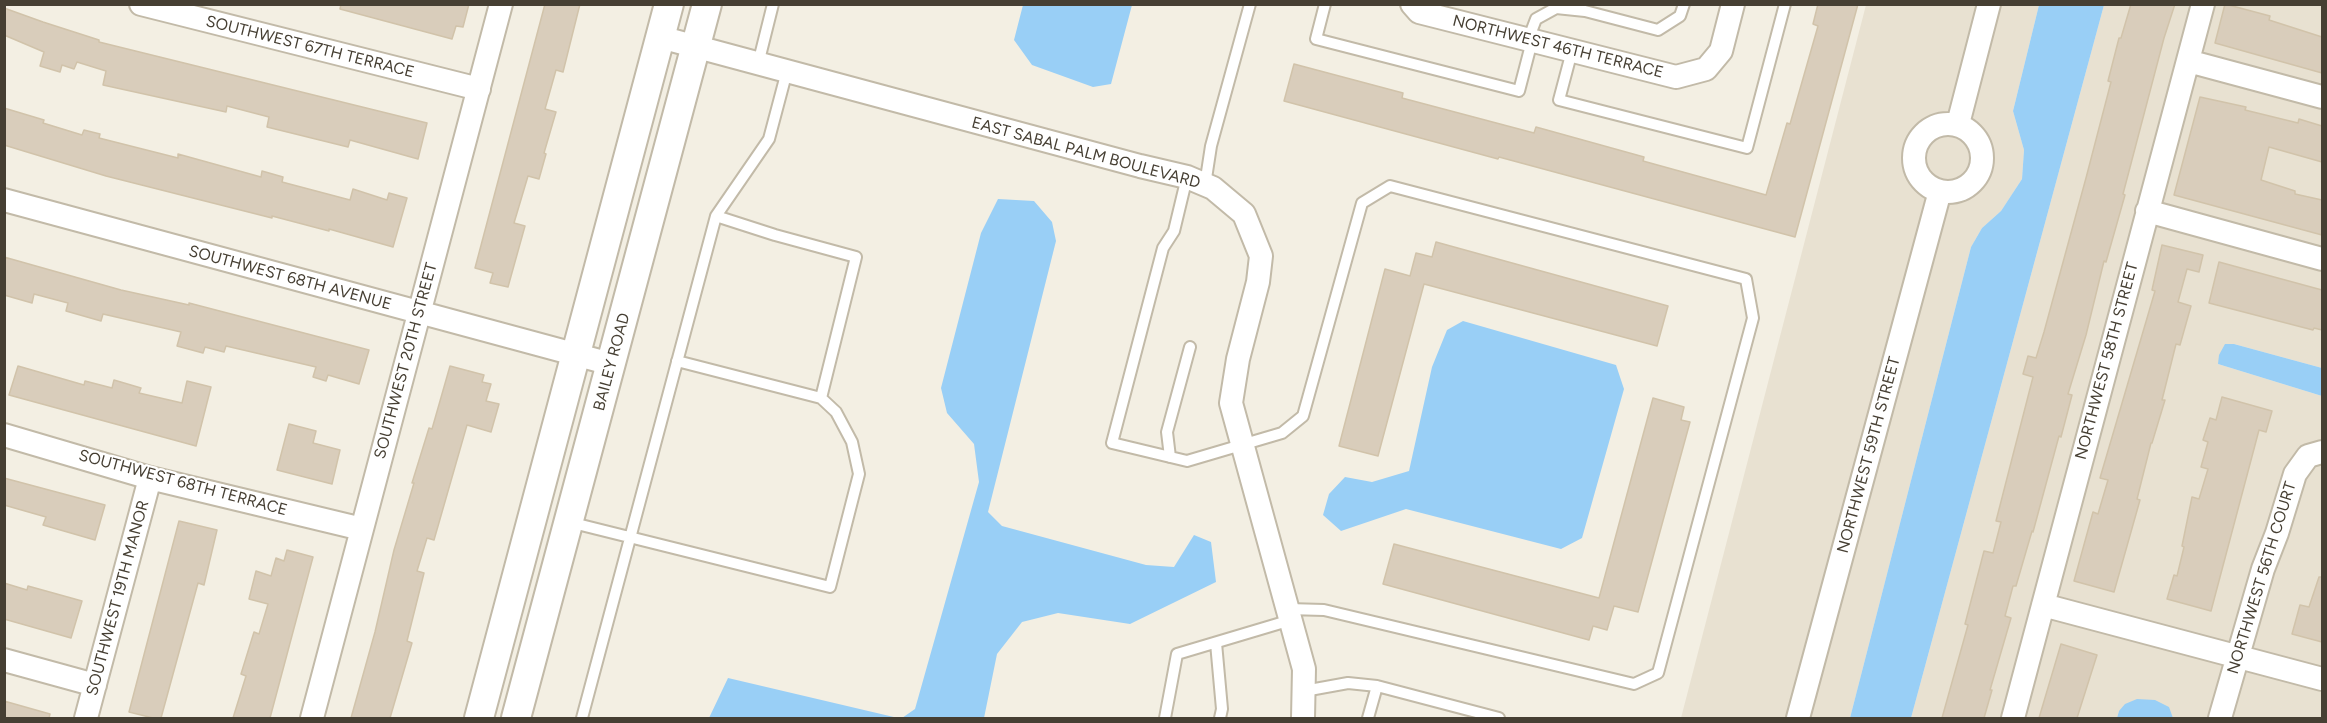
<!DOCTYPE html>
<style>
body{margin:0}
#map{position:relative;width:2327px;height:723px;overflow:hidden;background:#f3efe3;font-family:Figtree,sans-serif}
canvas{display:block}
.frame{position:absolute;inset:0;border:6px solid #463f33;pointer-events:none}
</style>
<div id="map">
<canvas width="2327" height="723"></canvas>
<div class="frame"></div>
</div>
<script>
const context = document.querySelector('canvas').getContext('2d');
context.lineJoin = 'round';
function fillPath(path, color) { context.fillStyle = color; context.fill(path, 'evenodd'); }
const shape = rows => new Path2D(rows.map(r => 'M' + r).join(''));
function trace(path, color, width, dash) { context.strokeStyle = color; context.lineWidth = width; context.lineCap = dash ? 'butt' : 'round'; context.setLineDash(dash || []); context.stroke(path); }
function drawText(font, color, halo, rows, align = 'center') {
  context.font = font + ' Figtree,sans-serif'; context.lineWidth = 4.5; context.setLineDash([]); context.textBaseline = 'middle'; context.strokeStyle = halo; context.fillStyle = color; for (const [text, x, y, turn = 0] of rows) {
    context.save(); context.translate(x, y); context.rotate((+turn || 0) * Math.PI / 180); context.textAlign = isNaN(turn) ? turn : align; if (halo) context.strokeText(text, 0, 0); context.fillText(text, 0, 0); context.restore();
  }
}
const residential = shape([
 [1866,5,2039,5,2013,111,2024,150,2022,179,2001,211,1982,228,1971,247,1850,718,1681,718],
 [2104,5,2322,5,2322,368,2234,344,2218,364,2322,396,2322,718,2173,718,2168,707,2119,711,2117,718,1911,718]
]);
const water = shape([
 [1023,5,1132,5,1111,84,1093,87,1032,65,1014,40],
 [2039,5,2104,5,1911,718,1850,718,1971,247,1982,228,2001,211,2022,179,2024,150,2013,111],
 [998,199,1034,201,1052,222,1056,241,988,512,1002,526,1146,565,1174,567,1194,535,1211,542,1216,582,1130,624,1058,613,1022,622,997,654,984,718,902,718,915,709,979,482,974,444,947,413,941,388,981,233],
 [1463,321,1616,365,1624,389,1582,538,1561,549,1406,509,1341,531,1323,515,1329,494,1345,477,1372,482,1409,471,1432,367,1447,330],
 [2225,344,2234,344,2322,368,2322,396,2218,364,2219,355],
 [728,678,898,718,709,718],
 [2137,699,2155,700,2169,707,2173,718,2117,718,2119,711,2125,704]
]);
const building = shape([
 [341,4,469,4,463,27,456,26,452,39,340,9,341,4],
 [545,4,580,4,563,72,556,70,545,109,556,112,544,153,546,154,539,179,528,176,514,223,525,226,508,287,490,283,493,273,475,268,545,4],
 [1818,4,1858,4,1795,237,1499,157,1498,159,1284,101,1294,64,1403,93,1402,98,1534,133,1536,127,1644,157,1643,161,1766,195,1787,123,1790,124,1818,26,1813,24,1818,4],
 [2131,4,2175,4,2164,38,2123,194,2125,195,2106,262,2104,261,2086,335,2068,394,2072,395,2061,437,2059,436,2033,532,2032,531,2016,586,2013,586,2005,616,2011,618,1990,690,1992,690,1984,718,1942,718,1968,625,1965,624,1984,551,1993,553,2001,522,1996,521,2033,377,2023,374,2028,356,2036,358,2044,332,2086,178,2111,82,2108,81,2119,38,2121,38,2131,4],
 [2225,4,2270,16,2269,20,2322,37,2322,73,2215,43,2225,4],
 [4,8,43,22,99,40,99,42,427,123,418,159,350,140,348,147,267,127,269,117,227,106,226,112,103,85,106,71,77,62,74,69,62,65,60,72,40,66,44,52,4,35,4,8],
 [2200,97,2246,107,2245,110,2298,123,2299,119,2322,126,2322,162,2269,147,2261,180,2295,191,2295,194,2322,200,2322,235,2174,195,2200,97],
 [4,108,44,120,43,123,82,135,84,130,100,134,99,138,178,158,178,154,261,177,262,171,283,177,282,182,350,200,353,189,387,200,389,193,407,198,393,247,329,229,329,231,272,216,272,218,106,176,4,145,4,108],
 [1436,242,1668,306,1657,346,1424,284,1378,456,1339,446,1385,269,1410,276,1416,253,1432,257,1436,242],
 [2162,245,2203,255,2199,272,2187,269,2178,302,2191,306,2180,345,2176,344,2162,400,2165,400,2152,443,2151,443,2137,499,2140,500,2114,592,2074,581,2093,512,2098,514,2108,480,2100,478,2155,291,2152,290,2162,245],
 [4,257,121,290,189,305,189,303,369,350,359,384,328,375,326,381,313,377,316,367,226,346,224,352,205,347,203,353,177,346,181,332,103,314,101,321,66,311,68,303,34,294,32,303,4,295,4,257],
 [2219,262,2322,290,2322,330,2314,328,2313,330,2209,303,2219,262],
 [18,366,84,385,85,381,112,388,114,380,141,388,139,393,182,403,187,381,211,387,196,446,9,395,18,366],
 [450,366,484,375,482,382,491,384,486,401,499,404,491,432,467,425,434,540,427,538,417,571,424,573,407,641,412,643,390,718,351,718,375,632,394,550,414,483,412,483,429,428,432,429,450,366],
 [2222,397,2272,411,2266,432,2259,430,2211,611,2167,599,2174,575,2177,576,2184,547,2182,546,2192,497,2199,499,2208,469,2201,467,2208,442,2203,440,2210,418,2216,420,2222,397],
 [1653,398,1684,407,1681,420,1690,422,1638,612,1614,606,1607,630,1593,626,1589,640,1383,584,1394,544,1599,598,1653,398],
 [289,424,316,431,313,443,340,450,332,484,277,470,289,424],
 [4,478,105,505,95,540,43,525,46,517,4,505,4,478],
 [179,521,217,530,204,585,198,583,161,718,153,718,129,712,179,521],
 [287,550,313,557,270,718,233,718,246,676,241,674,254,632,259,634,268,604,249,599,256,571,271,576,276,558,284,561,287,550],
 [2319,577,2322,577,2322,642,2292,634,2300,605,2309,607,2319,577],
 [4,583,27,590,28,586,82,601,71,638,4,619,4,583],
 [2061,644,2097,655,2077,718,2039,718,2061,644],
 [4,701,50,714,49,718,4,718,4,701]
]);
const service = shape([
 [1325,4,1316,39,1519,91,1532,41],
 [1528,40,1536,19,1556,8,1585,11,1658,30,1680,16,1684,4],
 [1572,51,1559,100,1747,148,1785,4],
 [758,64,773,4],
 [1187,177,1174,231,1163,248,1112,443,1187,461,1282,433,1303,416,1362,203,1390,186,1746,279,1753,318,1658,673,1634,684,1324,610,1288,609],
 [1205,185,1211,146,1250,4],
 [677,361,821,398,856,257,775,235,716,216],
 [1170,457,1167,432,1190,347],
 [569,522,830,587,859,474,852,442,836,412,821,398],
 [1216,643,1222,709,1220,718],
 [1304,691,1348,683,1377,686],
 [582,718,716,216,769,139,787,71],
 [1165,718,1177,654,1291,620],
 [1368,718,1377,686,1499,718]
]);
const minor = shape([
 [141,4,479,89],
 [1412,4,1419,12,1676,77,1706,69,1721,51,1733,4],
 [660,37,1140,166,1187,177,1213,188,1244,214,1261,256,1258,282,1238,359,1231,403,1304,669,1303,718],
 [2188,61,2322,97],
 '1914 158a34 34 0 1 1 68 0a34 34 0 1 1-68 0Z',
 [1958,124,1989,4],
 [4,200,611,364],
 [2147,211,2322,259],
 [4,435,150,478,362,529],
 [2043,605,2322,679],
 [4,660,95,685],
 [86,718,150,478],
 [312,718,501,4],
 [1798,718,1940,191],
 [2013,718,2203,4],
 [2220,718,2263,569,2277,533,2295,474,2308,456,2322,452]
]);
const tertiary = shape([
 [479,718,669,4],
 [516,718,707,4]
]);
const streetNames = [
 ["SOUTHWEST 67TH TERRACE",310,47,14],
 ["NORTHWEST 46TH TERRACE",1558,47,14],
 ["EAST SABAL PALM BOULEVARD",1086,153,15],
 ["SOUTHWEST 68TH AVENUE",290,278,15],
 ["SOUTHWEST 20TH STREET",406,361,-75],
 ["NORTHWEST 58TH STREET",2107,361,-75],
 ["BAILEY ROAD",612,362,-75],
 ["NORTHWEST 59TH STREET",1869,455,-75],
 ["SOUTHWEST 68TH TERRACE",183,483,15],
 ["NORTHWEST 56TH COURT",2262,578,-73],
 ["SOUTHWEST 19TH MANOR",118,598,-75]
];
fillPath(residential, '#e8e1d1');
fillPath(water, '#99cff6');
fillPath(building, '#d9cdbb');
trace(building, '#d1c3aa', 1.5);
trace(service, '#c2baa8', 14);
trace(minor, '#c2baa8', 26);
trace(tertiary, '#c2baa8', 32);
trace(service, '#fff', 10);
trace(minor, '#fff', 22);
trace(tertiary, '#fff', 28);
drawText('16px', '#463f33', '#fff', streetNames);
</script>
